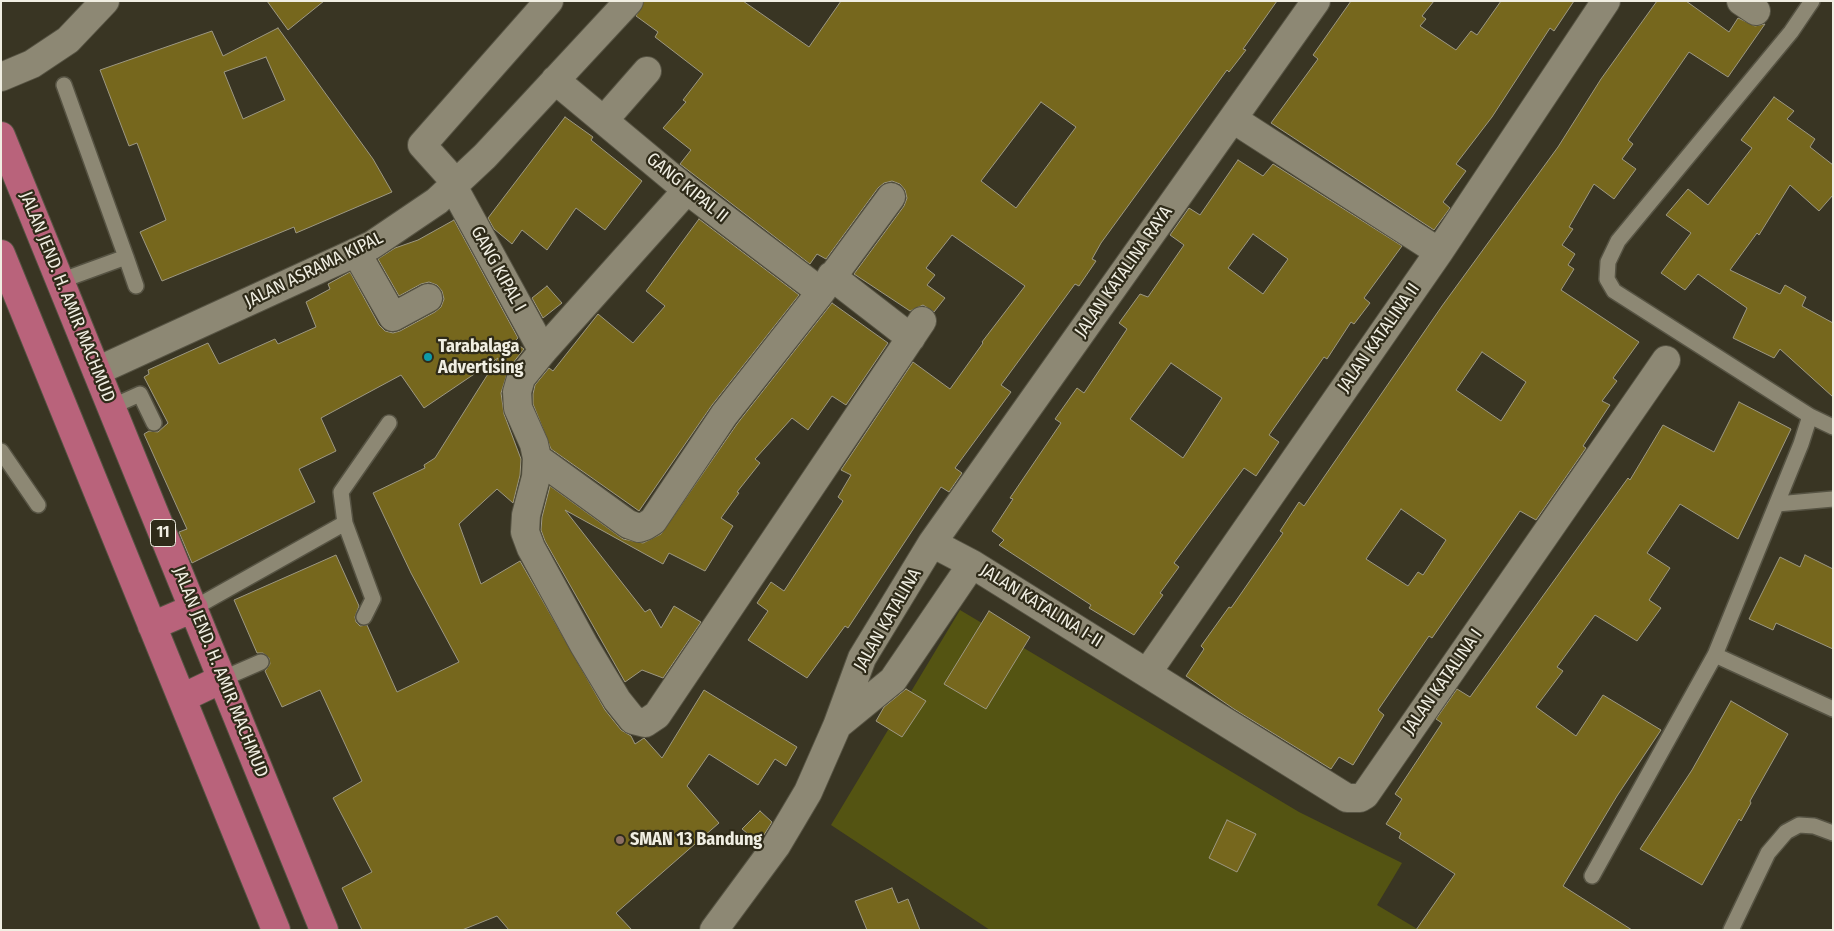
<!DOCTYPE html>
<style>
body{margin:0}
#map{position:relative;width:1834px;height:931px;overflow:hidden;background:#393523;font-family:"Fira Sans Condensed",sans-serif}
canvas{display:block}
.frame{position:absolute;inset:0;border:2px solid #f0eee2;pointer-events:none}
</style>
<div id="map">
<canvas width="1834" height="931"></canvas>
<div class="frame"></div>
</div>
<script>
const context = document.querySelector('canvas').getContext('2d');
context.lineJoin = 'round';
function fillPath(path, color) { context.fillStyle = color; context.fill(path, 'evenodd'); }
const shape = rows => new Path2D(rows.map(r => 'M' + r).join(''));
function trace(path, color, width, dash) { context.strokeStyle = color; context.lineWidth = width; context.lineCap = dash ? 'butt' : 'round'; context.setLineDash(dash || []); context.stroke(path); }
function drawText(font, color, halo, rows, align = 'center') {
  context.font = font + ' "Fira Sans Condensed",sans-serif'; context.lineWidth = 4.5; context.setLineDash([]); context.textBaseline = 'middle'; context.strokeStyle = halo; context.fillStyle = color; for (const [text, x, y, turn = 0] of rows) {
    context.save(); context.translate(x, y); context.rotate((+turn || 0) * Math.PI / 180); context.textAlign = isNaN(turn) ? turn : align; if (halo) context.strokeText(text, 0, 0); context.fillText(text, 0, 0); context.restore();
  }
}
const green = shape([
 [960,610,1299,812,1402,863,1377,905,1419,930,990,930,831,825]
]);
const building = shape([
 [267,1,324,1,288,30,267,1],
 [644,1,743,1,809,47,841,1,1277,1,1243,49,1246,50,1229,72,1227,70,1101,243,1092,259,1096,261,1079,286,1075,284,1001,385,1011,392,955,468,962,473,949,492,941,487,848,628,845,626,807,678,748,640,768,611,757,603,771,582,784,591,843,501,838,497,851,475,841,470,913,362,950,389,983,343,982,342,1025,286,952,235,926,268,935,275,927,285,945,298,934,312,923,305,910,311,854,274,904,206,907,198,905,190,900,184,892,181,884,183,878,188,826,259,817,254,810,264,680,164,691,150,663,128,686,102,683,100,703,74,655,37,658,32,636,16,644,1],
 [1041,102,1076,127,1016,208,981,181,1041,102],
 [1351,1,1434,1,1422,16,1426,19,1420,26,1456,50,1471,31,1477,35,1501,1,1574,1,1554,31,1550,28,1492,117,1456,164,1466,171,1443,202,1450,208,1434,230,1271,123,1318,59,1313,55,1351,1],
 [1657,1,1686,1,1729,32,1738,18,1755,26,1765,24,1728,77,1689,52,1628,140,1633,144,1622,159,1636,169,1614,199,1594,184,1569,227,1573,229,1562,245,1575,254,1568,265,1574,269,1561,290,1639,342,1613,378,1617,381,1602,401,1610,405,1583,446,1586,448,1536,520,1520,511,1432,638,1429,636,1378,710,1384,715,1353,765,1339,757,1331,769,1234,709,1186,676,1204,649,1201,646,1229,607,1231,608,1283,533,1280,531,1299,502,1304,506,1442,306,1558,147,1601,79,1657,1],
 [1482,352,1526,382,1501,421,1456,390,1482,352],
 [1401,509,1446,540,1423,575,1418,572,1408,586,1366,559,1401,509],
 [278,28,373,159,392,192,296,233,294,227,162,281,140,232,166,220,137,143,129,146,100,70,212,31,223,56,278,28],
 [266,57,285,100,243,119,224,72,266,57],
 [1774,97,1794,111,1787,119,1815,139,1810,147,1833,165,1833,195,1819,211,1790,185,1759,235,1757,233,1730,270,1780,294,1785,285,1806,297,1802,306,1833,323,1833,397,1780,349,1774,358,1733,338,1747,308,1698,274,1685,290,1661,273,1691,233,1666,215,1688,189,1708,205,1752,148,1741,140,1774,97],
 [565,117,593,137,591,140,642,181,605,230,576,208,547,250,522,230,512,244,494,229,488,218,565,117],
 [1238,160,1263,176,1273,164,1402,246,1364,298,1370,303,1354,324,1351,322,1327,359,1324,357,1269,435,1279,442,1256,476,1244,468,1174,563,1179,567,1160,593,1163,595,1134,635,1089,608,1091,605,999,545,1004,540,992,531,1013,499,1010,498,1061,423,1055,419,1077,388,1084,393,1127,329,1119,323,1140,294,1148,297,1184,245,1170,235,1189,208,1200,215,1238,160],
 [1253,234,1288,259,1263,294,1228,268,1253,234],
 [1171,363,1222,398,1183,458,1130,419,1171,363],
 [699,219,799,295,712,405,639,511,551,449,533,404,533,394,535,385,549,368,553,371,598,314,633,343,665,306,646,291,699,219],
 [454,220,518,338,514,342,524,349,509,368,501,393,504,414,521,459,520,475,513,503,497,489,459,524,481,584,520,561,605,710,621,730,631,736,635,744,644,738,662,758,704,690,797,747,786,766,775,759,758,785,709,754,687,786,719,823,616,913,632,930,509,930,497,916,462,930,362,930,342,888,372,872,333,798,362,781,320,690,282,707,265,671,270,664,269,658,263,653,257,653,234,600,336,555,359,606,355,617,356,622,360,626,367,625,397,692,459,662,411,573,373,493,425,468,424,465,435,458,498,358,424,408,401,375,321,418,336,451,299,469,315,502,192,563,179,532,187,529,144,434,149,431,158,432,168,423,144,377,149,374,148,370,208,343,219,364,275,339,278,344,316,327,306,302,330,289,328,284,350,272,379,325,385,331,393,333,400,331,435,312,441,307,444,299,442,291,437,285,429,282,421,284,399,296,378,259,395,248,418,240,454,220],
 [547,286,562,303,543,318,532,298,547,286],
 [832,303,888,343,846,405,832,396,808,430,792,418,755,459,760,463,737,492,739,493,721,518,733,526,705,571,669,553,663,564,565,510,645,612,650,609,661,628,674,606,701,622,663,678,642,670,625,682,545,541,541,530,542,517,550,486,623,539,643,543,661,534,737,424,832,303],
 [1739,402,1791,429,1738,539,1680,504,1647,553,1670,568,1649,600,1661,608,1637,641,1595,615,1557,667,1563,671,1536,707,1576,736,1603,695,1661,730,1617,796,1563,886,1632,930,1416,930,1455,874,1399,838,1401,833,1386,824,1402,799,1395,794,1442,723,1436,719,1457,689,1470,697,1628,478,1630,480,1663,425,1714,452,1739,402],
 [1805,555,1833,569,1833,649,1776,623,1773,630,1749,619,1780,557,1800,567,1805,555],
 [989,611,1030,637,986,709,944,684,989,611],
 [906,689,926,701,902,737,876,721,884,707,906,689],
 [1731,701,1788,734,1750,801,1751,803,1741,821,1739,819,1702,885,1640,849,1692,770,1731,701],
 [760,811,772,822,759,843,742,829,760,811],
 [1227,820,1256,834,1237,872,1209,858,1227,820],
 [892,888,898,903,908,899,920,930,867,930,855,901,892,888]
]);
const service = shape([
 [126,257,136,286],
 [60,281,126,257,64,85],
 [111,407,140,394,154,423],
 [1810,416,1833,427],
 [1,451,38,505],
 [1777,504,1833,499],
 [194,608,345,523],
 [364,617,373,599,345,523,341,492,389,423],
 [1715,655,1833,709],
 [222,679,261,662],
 [1592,876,1715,655,1801,444,1810,416,1614,291,1607,279,1608,262,1618,241,1791,32,1812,1],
 [1731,930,1768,853,1786,832,1799,825,1814,826,1833,833]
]);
const minor = shape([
 [1741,1,1756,11],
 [1,77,32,64,68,40,105,1],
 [555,80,687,190,821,292],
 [1233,119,1439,252],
 [604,120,647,71],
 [457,184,422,145,549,1],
 [454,188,543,351],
 [687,190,543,351,521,378,517,392,518,408,534,444,537,458,536,477,526,515,525,532,531,548,584,645,617,700,633,720,645,723,657,715,922,321],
 [356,252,393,317,428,298],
 [831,276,911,338],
 [97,371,372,245,437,201,485,156,629,1],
 [537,458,628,524,639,528,645,526,653,521,724,415,821,292,891,197],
 [932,543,972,564,1347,798,1360,798,1365,795,1666,360],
 [1147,673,1439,252,1606,1],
 [838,725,893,680,972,564],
 [714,930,776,846,808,792,837,726,862,658,932,543,1316,1]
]);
const trunk = shape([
 [1,136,324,930],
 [1,254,276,930],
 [152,626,194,608],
 [182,698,222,679]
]);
const markers = [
 [428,357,5,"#0f9aa8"],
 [620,840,5,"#8d6e63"]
];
const shields = [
 [163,533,25]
];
const shieldNames = [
 ["11",163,533]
];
const streetNames = [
 ["GANG KIPAL II",687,188,39],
 ["GANG KIPAL I",498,269,61],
 ["JALAN ASRAMA KIPAL",314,270,-26],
 ["JALAN KATALINA RAYA",1124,272,-55],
 ["JALAN JEND. H. AMIR MACHMUD",67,297,68],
 ["JALAN KATALINA II",1379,338,-55],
 ["JALAN KATALINA I-II",1041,606,32],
 ["JALAN KATALINA",888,620,-60],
 ["JALAN JEND. H. AMIR MACHMUD",220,672,68],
 ["JALAN KATALINA I",1443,682,-55]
];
const poiNames = [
 ["Tarabalaga",438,347],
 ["Advertising",438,368],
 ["SMAN 13 Bandung",630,840]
];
fillPath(green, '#545412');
fillPath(building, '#76671d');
trace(building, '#9d9883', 1);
trace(service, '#565343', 18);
trace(minor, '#565343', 30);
trace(trunk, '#565343', 30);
trace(service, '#8d8874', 15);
trace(minor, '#8d8874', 28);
trace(trunk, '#b9637b', 28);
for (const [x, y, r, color] of markers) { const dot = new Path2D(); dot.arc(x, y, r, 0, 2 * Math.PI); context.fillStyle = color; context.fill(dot); trace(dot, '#2f2b19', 2); }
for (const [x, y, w] of shields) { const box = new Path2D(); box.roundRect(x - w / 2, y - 13.5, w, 27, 4); context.fillStyle = '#2f2b19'; context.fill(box); trace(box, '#f0eee2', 1); }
drawText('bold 16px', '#f0eee2', null, shieldNames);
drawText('18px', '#f0eee2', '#2f2b19', streetNames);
drawText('bold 18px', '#f0eee2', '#2f2b19', poiNames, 'left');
</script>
